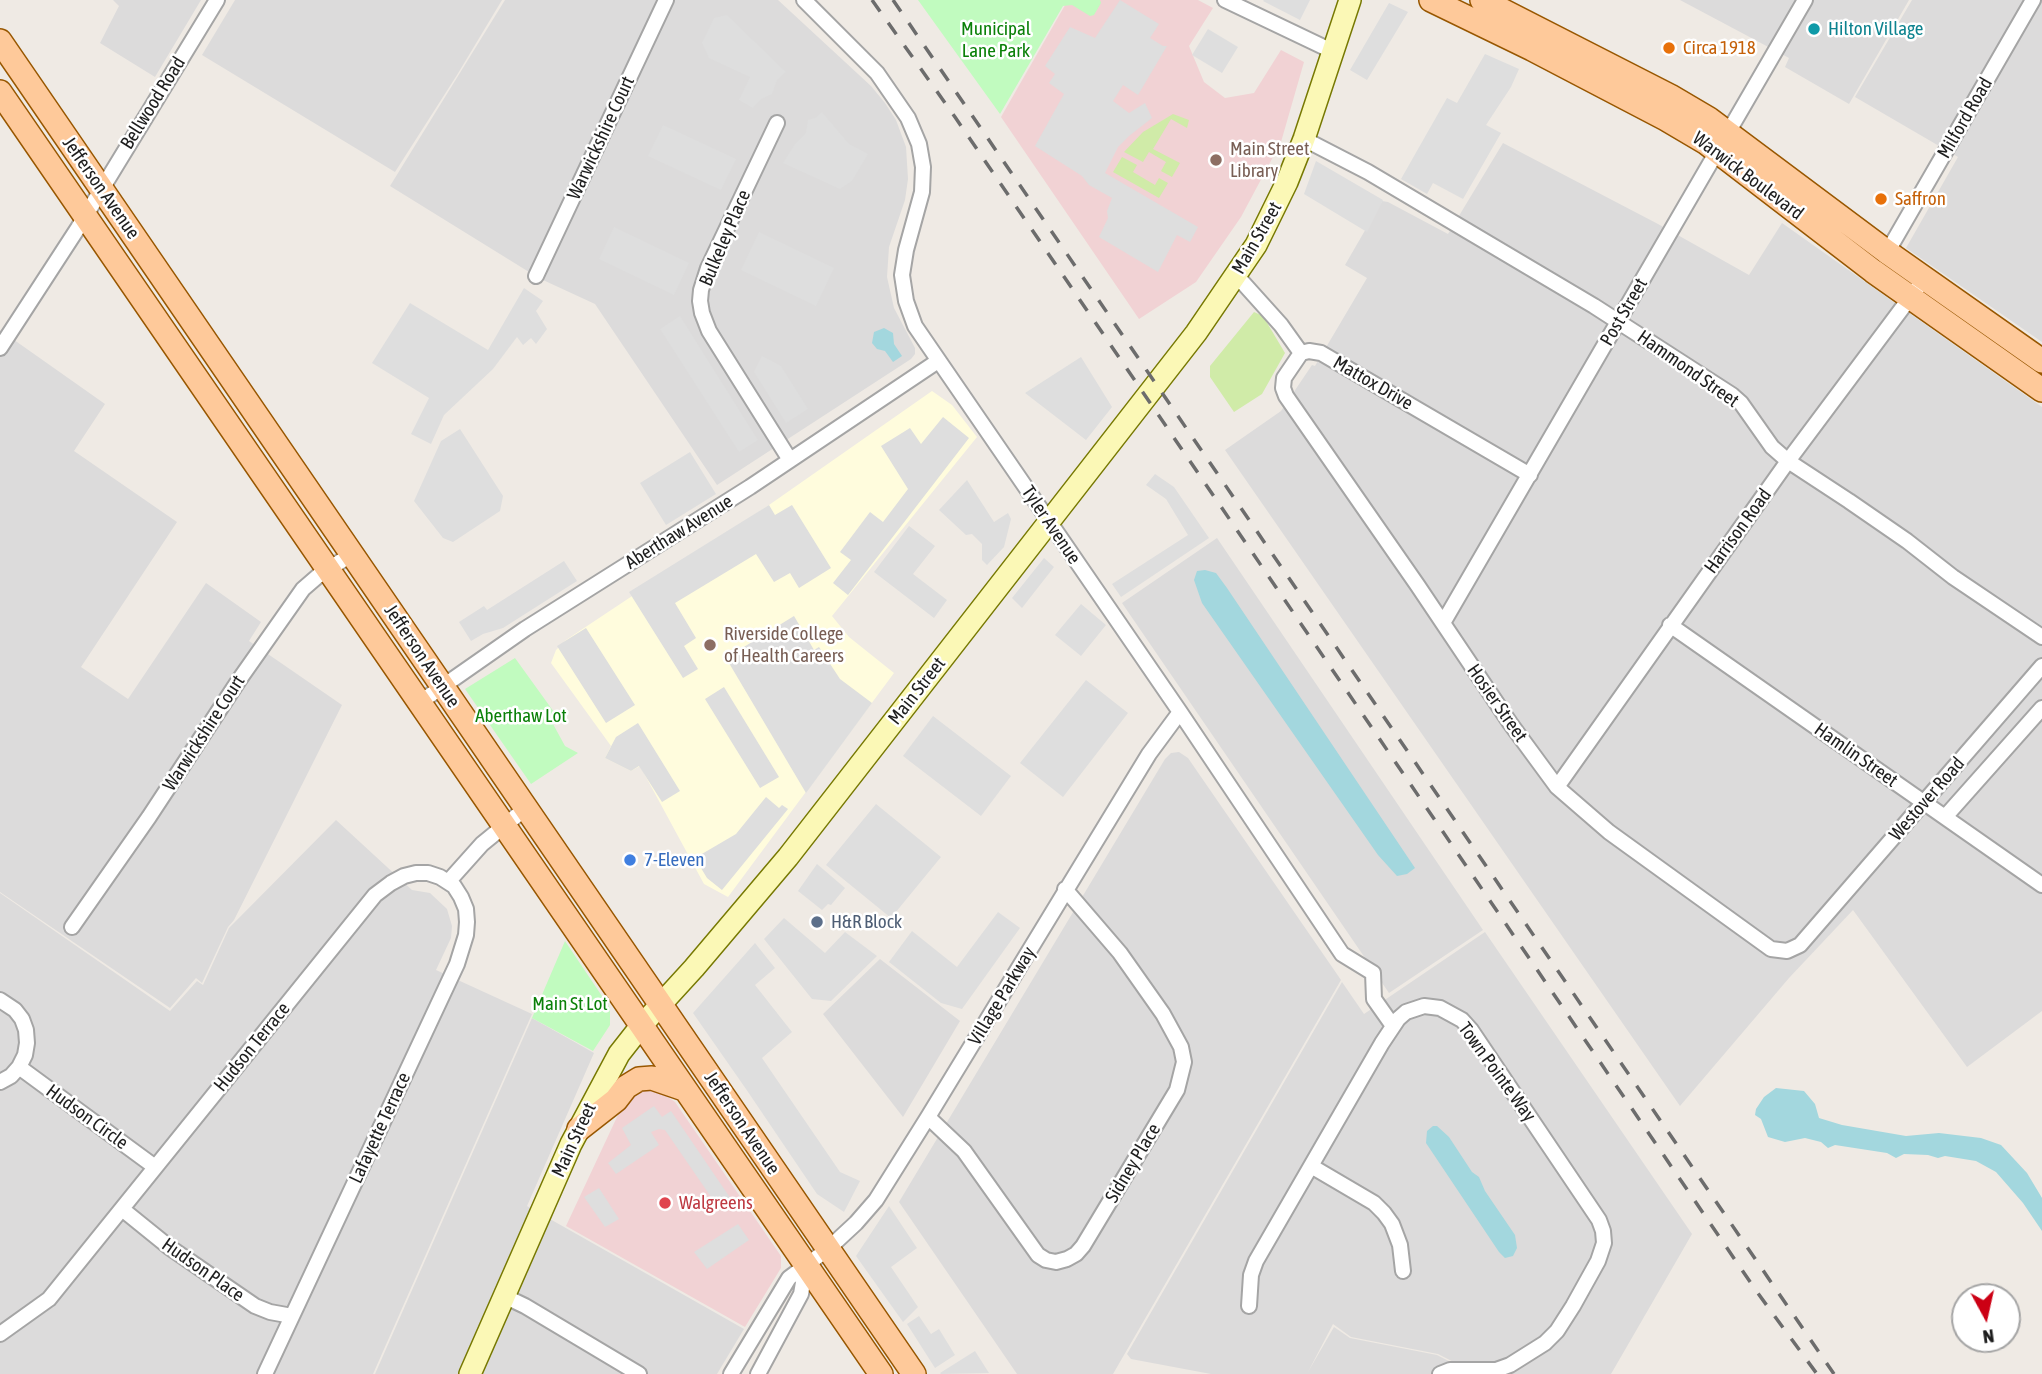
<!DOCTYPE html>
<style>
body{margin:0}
#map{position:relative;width:2042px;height:1374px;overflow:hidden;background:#efeae4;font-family:"Asap Condensed",sans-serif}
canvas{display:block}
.north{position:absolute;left:1951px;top:1283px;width:70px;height:70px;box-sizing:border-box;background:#fff;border:2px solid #a5a5a5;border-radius:50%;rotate:172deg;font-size:19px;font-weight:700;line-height:28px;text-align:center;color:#1e1e1e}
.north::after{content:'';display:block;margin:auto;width:24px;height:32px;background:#cc0014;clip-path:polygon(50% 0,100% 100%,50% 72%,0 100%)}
</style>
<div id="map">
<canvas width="2042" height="1374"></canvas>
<div class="north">N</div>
</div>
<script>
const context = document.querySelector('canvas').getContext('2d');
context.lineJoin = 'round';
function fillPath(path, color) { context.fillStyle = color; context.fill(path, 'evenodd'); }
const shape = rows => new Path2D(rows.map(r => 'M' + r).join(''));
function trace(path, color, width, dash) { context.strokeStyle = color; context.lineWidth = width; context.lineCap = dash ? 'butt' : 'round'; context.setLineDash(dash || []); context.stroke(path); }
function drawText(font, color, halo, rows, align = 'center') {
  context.font = font + ' "Asap Condensed",sans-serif'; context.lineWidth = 5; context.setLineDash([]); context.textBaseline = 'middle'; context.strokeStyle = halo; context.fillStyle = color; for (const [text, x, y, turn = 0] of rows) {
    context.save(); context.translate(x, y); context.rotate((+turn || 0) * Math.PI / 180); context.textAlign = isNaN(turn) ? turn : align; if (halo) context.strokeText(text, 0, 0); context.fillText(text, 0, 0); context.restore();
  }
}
const residential = shape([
 [113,0,201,0,155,77,100,43,119,6],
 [235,0,502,0,457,75,395,172,202,55],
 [505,0,658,0,529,272,390,186],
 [675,0,778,0,871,86,885,103,896,120,906,147,908,179,905,200,889,247,887,277,894,308,915,348,915,354,911,359,717,485,595,304,543,280],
 [1680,0,1909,0,1849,104,1785,67,1789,58],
 [1912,0,2042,0,2042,342,1906,248,1958,157,1855,97],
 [1503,143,1658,224,1749,275,1782,223,2042,407,2042,1011,1967,1067,1853,910,1789,978,1680,1106,1225,450,1281,411,1312,365,1315,366,1367,278,1345,265,1382,201,1388,202,1448,234],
 [0,330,105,404,74,451,177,522,81,667,128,699,206,583,261,622,249,641,342,705,234,920,228,927,202,983,196,978,170,1008,0,892],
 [1217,538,1483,930,1389,993,1122,603],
 [1179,752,1188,758,1341,980,1113,1374,1017,1374,899,1202,1165,759,1171,753],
 [336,820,412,890,430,893,447,909,452,926,451,938,436,970,532,1014,373,1374,0,1374,0,893,170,1011,197,981,203,985,229,928],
 [1485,932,1692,1234,1611,1374,1477,1374,1438,1354,1351,1337,1333,1324,1308,1372,1334,1327,1350,1338,1437,1355,1474,1374,1211,1374,1131,1359,1127,1354,1342,982,1364,1014],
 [880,959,960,1021,903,1117,823,1014],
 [532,1018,594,1053,527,1206,744,1329,717,1374,375,1374]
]);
const commercial = shape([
 [1068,0,1198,0,1213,8,1189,46,1204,82,1225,98,1254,93,1281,50,1304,62,1281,142,1241,217,1196,282,1139,319,1001,117],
 [656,1089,675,1102,781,1256,781,1268,745,1327,566,1226,624,1102,637,1090]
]);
const education = shape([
 [932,391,952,405,977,437,832,616,849,637,894,673,728,897,704,884,640,766,631,771,605,758,611,746,551,663,556,650,566,640,769,505]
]);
const grass = shape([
 [1173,114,1189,120,1187,128,1171,119,1153,149,1180,163,1172,177,1161,171,1166,162,1149,152,1143,162,1124,152,1143,132],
 [1122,157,1137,165,1133,172,1155,185,1159,178,1168,183,1159,198,1113,172],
 [1254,312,1263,316,1285,353,1262,394,1234,412,1210,377,1210,366]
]);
const park = shape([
 [918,0,1100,0,1101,3,1094,15,1090,16,1072,5,1063,6,1000,114],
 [515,658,559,719,553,724,565,746,578,753,531,784,465,689],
 [565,941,610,1008,610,1025,593,1051,532,1018]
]);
const parking = shape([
 [1120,0,1159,24,1150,38,1163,46,1167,46,1138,95,1123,85,1113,101,1129,113,1145,103,1152,118,1129,136,1118,147,1105,173,1198,227,1190,242,1177,235,1158,272,1099,237,1108,218,1107,211,1112,198,1089,185,1082,176,1035,146,1064,94,1049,83,1055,74,1045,66,1070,27,1095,38],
 [1264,0,1310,0,1300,20,1263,1],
 [1389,3,1408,12,1367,80,1350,70],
 [727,15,786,72,777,80,772,94,761,99,753,108,739,100,750,77,709,58,702,43,714,18],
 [1208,29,1238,47,1222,73,1192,55],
 [1485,54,1519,69,1511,87,1486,125,1501,133,1463,199,1433,183,1427,194,1401,179,1447,98,1457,103],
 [822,112,849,144,868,154,852,181,840,189,783,163,795,144,806,133,808,120,815,118],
 [663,125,736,159,721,190,648,156],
 [1316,161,1383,200,1367,232,1304,194],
 [614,227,689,263,674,295,599,259],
 [759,232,834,268,816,306,741,270],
 [524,288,543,301,536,311,547,329,536,344,531,338,523,345,517,337,493,369,444,415,431,444,411,434,429,398,372,363,410,303,488,350],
 [680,316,758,440,739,452,660,329],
 [762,356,781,366,808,409,786,423,754,372],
 [1081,357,1112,407,1086,440,1025,393],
 [943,417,969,438,848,595,833,583,851,560,840,552,870,512,883,522,908,489,881,446,910,428,921,444],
 [460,429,503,496,500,511,453,542,443,538,414,501,441,441],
 [690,452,716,494,666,525,640,483],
 [1155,474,1174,487,1209,538,1121,597,1112,584,1188,535,1166,499,1146,485],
 [967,480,994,522,1008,513,1011,519,1004,547,987,565,982,560,982,544,972,534,966,535,939,510],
 [769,505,775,515,792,505,831,568,799,588,790,573,774,582,756,554,675,603,696,638,684,646,698,669,683,678,629,592],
 [909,526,935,546,913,574,947,600,934,618,874,572],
 [1044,558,1054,567,1022,608,1012,598],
 [564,561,577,581,503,628,483,634,471,641,459,622,484,606,487,610],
 [1081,604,1106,625,1081,656,1055,635],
 [794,616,814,650,819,647,840,679,872,703,806,793,726,658],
 [586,628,635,705,606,723,557,646],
 [1086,680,1128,713,1063,797,1020,763],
 [724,687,779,777,760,788,705,699],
 [933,716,1011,776,981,816,903,756],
 [638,723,680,791,662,802,639,766,631,771,605,758,616,737],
 [766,797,779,808,782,805,788,809,722,890,707,878,695,858,736,834],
 [876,804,941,857,891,918,826,865],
 [817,864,845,888,831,905,828,904,822,910,798,891],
 [998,912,1020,928,962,1009,941,1003,889,962,912,931,957,967],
 [784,918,825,953,845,932,877,956,831,1001,812,999,764,939],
 [755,943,775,968,755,985,792,1032,762,1058,840,1172,860,1181,844,1212,817,1194,746,1089,693,1013],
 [654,1106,662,1117,671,1111,733,1202,720,1210,665,1130,659,1129,651,1132,659,1145,616,1174,608,1163,631,1145,622,1128],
 [599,1188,619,1219,605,1227,584,1197],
 [889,1206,917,1248,891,1267,918,1307,903,1322,856,1256],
 [738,1224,749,1240,707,1269,694,1252],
 [919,1316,931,1334,939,1329,955,1355,935,1368,907,1324],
 [975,1351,989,1373,941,1374,940,1373]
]);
const water = shape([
 [884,328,893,333,894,344,902,356,893,362,885,351,877,349,872,343,874,332],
 [1205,570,1216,573,1227,588,1415,868,1407,874,1397,876,1378,855,1202,603,1194,580,1197,571],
 [1776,1088,1804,1091,1815,1104,1819,1118,1842,1125,1906,1136,1939,1133,1981,1138,2001,1145,2027,1173,2042,1198,2042,1231,2023,1203,1996,1172,1976,1161,1945,1156,1938,1158,1928,1155,1904,1154,1896,1158,1887,1153,1835,1145,1828,1148,1821,1142,1805,1138,1785,1142,1768,1137,1761,1119,1755,1115,1756,1109,1764,1097],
 [1433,1126,1437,1126,1449,1137,1472,1172,1479,1177,1485,1191,1515,1235,1517,1248,1513,1256,1505,1258,1499,1252,1426,1143,1427,1131]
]);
const minor = shape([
 [804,0,877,73,908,118,919,144,923,167,922,192,906,250,902,275,906,301,915,326,1180,712,1342,954,1373,973,1374,999,1393,1026],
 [1225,0,1332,51],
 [777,123,708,268,701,290,700,301,702,313,709,331,790,460],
 [1304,139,1368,172,1594,306,1732,395,1741,403,1772,447,1788,461,1849,501,1907,541,1953,577,2042,637],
 [1885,256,2033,0],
 [1236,275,1281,325,1301,353],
 [536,276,666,0],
 [0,348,78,228,217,0],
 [1301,353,1284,378,1283,388,1286,396,1418,586,1510,723,1557,787,1609,832,1771,949,1787,951,1800,945,2042,666],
 [1301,353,1309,351,1321,353,1530,475],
 [1443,623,1805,0],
 [1670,625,2042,885],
 [419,703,525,629,750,487,938,361],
 [1557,787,1788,461,1924,279],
 [1945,817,2042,708],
 [448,882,482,844,526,808],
 [72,927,149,817,239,680,303,589,318,576,352,554],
 [0,1000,15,1010,22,1019,26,1030,27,1043,25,1055,19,1067,11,1076,0,1082],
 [19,1067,155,1167],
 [928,1117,964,1151,1038,1255,1046,1260,1056,1262,1067,1259,1076,1254,1083,1246,1177,1090,1184,1062,1181,1047,1163,1014,1120,953,1065,889],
 [1311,1166,1374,1203,1384,1213,1392,1224,1400,1245,1403,1271],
 [122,1209,169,1247,255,1306,270,1312,292,1316],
 [504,1296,525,1306,639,1374],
 [1249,1306,1251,1275,1256,1261,1382,1043,1398,1019,1406,1012,1424,1006,1440,1008,1462,1020,1471,1030,1599,1220,1603,1231,1604,1243,1598,1261,1573,1306,1557,1331,1545,1343,1510,1365,1496,1370,1450,1370,1440,1374],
 [0,1334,49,1299,375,895,391,883,404,876,416,873,428,873,440,877,454,886,461,897,466,909,467,922,466,935,457,964,265,1374],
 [731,1374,789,1278,828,1249,856,1223,876,1200,928,1117,1149,754,1180,712],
 [758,1374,801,1294,806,1266]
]);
const secondary = shape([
 [470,1374,571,1144,619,1054,641,1026,694,968,788,857,1196,333,1256,245,1287,182,1304,139,1350,0]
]);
const primary = shape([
 [1431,0,1532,49,1666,119,1705,142,1873,271,2042,390],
 [1482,0,1670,96,1709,119,1887,252,2042,361],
 [0,41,914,1374],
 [0,92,881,1374],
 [579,1129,616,1100,626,1087,639,1079,652,1078,684,1089]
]);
const rail = shape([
 [872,0,955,117,1757,1292,1817,1374],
 [893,0,1834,1374]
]);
const markers = [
 [1814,29,7,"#0f9aa8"],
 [1669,48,7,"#e8710a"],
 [1216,160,7,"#8d6e63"],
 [1881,199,7,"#e8710a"],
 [710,645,7,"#8d6e63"],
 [630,860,7,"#3f7fe0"],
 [817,922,7,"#5c6f8a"],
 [665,1203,7,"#e0444e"]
];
const parkNames = [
 ["Municipal",996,29],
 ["Lane Park",996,51],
 ["Aberthaw Lot",521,716],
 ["Main St Lot",570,1004]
];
const cultureNames = [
 ["Hilton Village",1828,29]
];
const foodNames = [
 ["Circa 1918",1683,48],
 ["Saffron",1895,199]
];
const streetNames = [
 ["Bellwood Road",153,103,-58],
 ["Milford Road",1965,118,-60],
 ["Warwickshire Court",601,138,-65],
 ["Warwick Boulevard",1748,176,37],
 ["Jefferson Avenue",101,188,55],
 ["Bulkeley Place",725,238,-67],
 ["Main Street",1257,238,-60],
 ["Post Street",1624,312,-60],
 ["Hammond Street",1688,369,35],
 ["Mattox Drive",1373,383,30],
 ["Tyler Avenue",1051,525,56],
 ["Harrison Road",1738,531,-54],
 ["Aberthaw Avenue",679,532,-32],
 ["Jefferson Avenue",422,656,56],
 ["Main Street",917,691,-52],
 ["Hosier Street",1497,703,55],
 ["Warwickshire Court",204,733,-57],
 ["Hamlin Street",1856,755,35],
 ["Westover Road",1927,799,-49],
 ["Village Parkway",1002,996,-59],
 ["Hudson Terrace",252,1047,-51],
 ["Town Pointe Way",1497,1072,54],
 ["Hudson Circle",87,1117,36],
 ["Jefferson Avenue",742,1123,56],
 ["Lafayette Terrace",380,1128,-65],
 ["Main Street",574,1140,-65],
 ["Sidney Place",1133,1163,-59],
 ["Hudson Place",203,1270,35]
];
const educationNames = [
 ["Main Street",1230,149],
 ["Library",1230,171],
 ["Riverside College",724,634],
 ["of Health Careers",724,656]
];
const shopNames = [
 ["7-Eleven",644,860]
];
const serviceNames = [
 ["H&R Block",831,922]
];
const healthNames = [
 ["Walgreens",679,1203]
];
fillPath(residential, '#dcdbdb');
fillPath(commercial, '#f1d2d4');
fillPath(education, '#fffcdd');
fillPath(grass, '#d0eba8');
fillPath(park, '#c1fbbf');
fillPath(parking, '#dedede');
fillPath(water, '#a3d7de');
trace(minor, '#a5a5a5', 18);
trace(secondary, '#777902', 24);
trace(primary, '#985700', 26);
trace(minor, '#fff', 14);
trace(secondary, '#fbf8b6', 21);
trace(primary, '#fec99a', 23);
trace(rail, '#6c6c6c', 3.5, [14, 14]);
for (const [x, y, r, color] of markers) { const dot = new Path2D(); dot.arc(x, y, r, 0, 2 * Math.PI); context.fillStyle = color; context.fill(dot); trace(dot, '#fff', 2.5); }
drawText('19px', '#0a8008', '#fff', parkNames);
drawText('19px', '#0d838f', '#fff', cultureNames, 'left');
drawText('19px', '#c56008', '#fff', foodNames, 'left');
drawText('19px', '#1e1e1e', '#fff', streetNames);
drawText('19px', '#785e54', '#fff', educationNames, 'left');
drawText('19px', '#366cbe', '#fff', shopNames, 'left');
drawText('19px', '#4e5e75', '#fff', serviceNames, 'left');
drawText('19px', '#be3a42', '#fff', healthNames, 'left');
</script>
